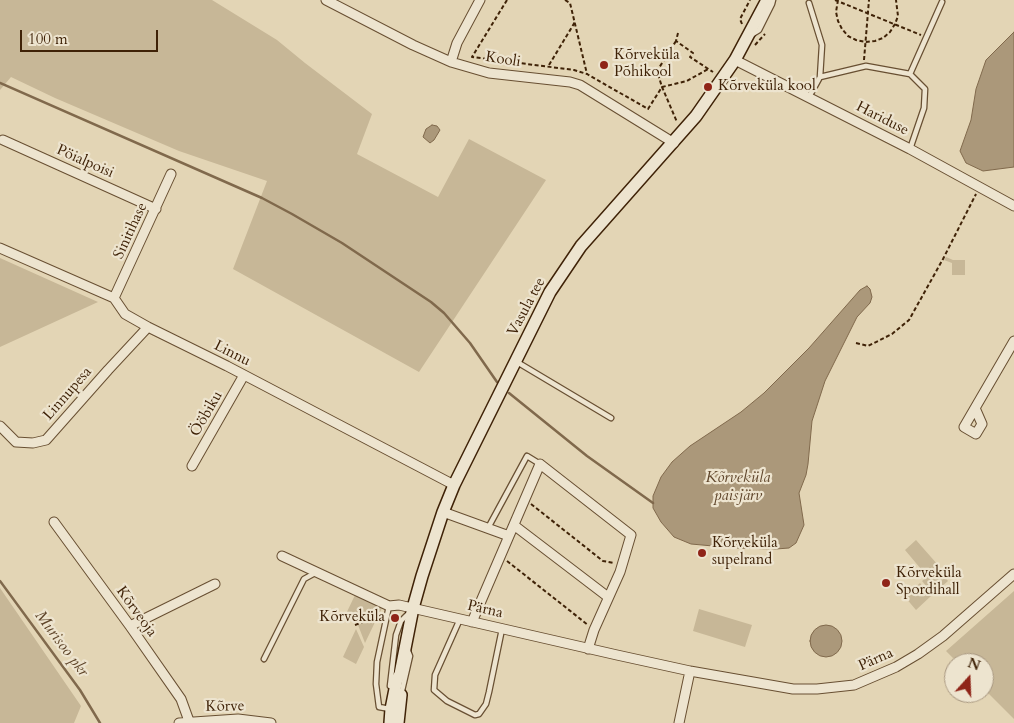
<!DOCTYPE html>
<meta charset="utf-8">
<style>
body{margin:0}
#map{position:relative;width:1014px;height:723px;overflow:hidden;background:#e3d5b5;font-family:Cardo,serif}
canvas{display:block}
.north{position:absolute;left:944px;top:653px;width:50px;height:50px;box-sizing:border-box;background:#ede4cf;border:1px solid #a7967f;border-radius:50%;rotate:20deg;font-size:14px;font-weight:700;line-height:20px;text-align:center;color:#3f2207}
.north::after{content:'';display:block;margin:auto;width:18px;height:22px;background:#8f2418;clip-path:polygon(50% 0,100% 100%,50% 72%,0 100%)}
.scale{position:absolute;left:20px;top:30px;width:138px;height:22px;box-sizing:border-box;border:2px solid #3f2207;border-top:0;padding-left:6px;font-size:15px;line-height:18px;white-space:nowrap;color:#3f2207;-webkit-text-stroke:4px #ede4cf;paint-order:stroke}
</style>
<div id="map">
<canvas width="1014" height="723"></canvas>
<div class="north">N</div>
<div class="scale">100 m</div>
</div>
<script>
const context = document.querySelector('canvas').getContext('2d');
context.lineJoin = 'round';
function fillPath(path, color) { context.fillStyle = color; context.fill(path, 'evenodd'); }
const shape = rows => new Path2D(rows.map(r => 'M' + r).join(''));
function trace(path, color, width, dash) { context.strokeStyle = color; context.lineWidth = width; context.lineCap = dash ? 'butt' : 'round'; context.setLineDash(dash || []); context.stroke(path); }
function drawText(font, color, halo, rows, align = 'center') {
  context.font = font + ' Cardo,serif'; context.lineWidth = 4.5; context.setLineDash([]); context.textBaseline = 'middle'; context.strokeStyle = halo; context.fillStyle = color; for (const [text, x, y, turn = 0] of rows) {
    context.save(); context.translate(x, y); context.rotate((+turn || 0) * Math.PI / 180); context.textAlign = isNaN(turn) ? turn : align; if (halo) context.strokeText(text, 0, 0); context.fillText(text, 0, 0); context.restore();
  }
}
const green = shape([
 [0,0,212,0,277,40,305,63,372,114,357,154,438,197,469,139,546,180,419,372,233,269,267,181,179,151,55,98,11,77,0,90],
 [946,257,953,260,965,260,965,275,952,275,952,263,944,260],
 [0,258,98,302,0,347],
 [916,540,938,565,926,575,905,550],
 [937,568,948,581,933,594,922,581],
 [920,583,931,596,916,610,905,597],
 [0,588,81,706,74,723,0,723],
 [1014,591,1014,719,984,689,984,663,958,663,946,651],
 [355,595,382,608,378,616,357,624,346,618,345,616],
 [699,609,752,625,745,647,693,631],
 [377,618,365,643,358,625],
 [356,629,364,647,356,664,343,657]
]);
const water = shape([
 [1014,32,1014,167,983,171,966,163,960,151,971,120,976,89,986,60,1014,32],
 [432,125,437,126,440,130,434,140,430,143,423,137,426,129,432,125],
 [867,286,870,289,872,297,870,303,857,317,825,381,812,421,808,464,806,475,799,493,804,525,796,543,789,548,776,549,735,548,691,544,674,537,661,522,653,508,653,496,661,477,672,462,690,446,741,412,764,393,809,348,860,290,867,286],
 '810 641a16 16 0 1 1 32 0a16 16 0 1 1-32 0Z'
]);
const stream = shape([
 [0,83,262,198,292,214,342,243,431,302,444,313,470,343,497,382],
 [509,393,587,456,653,503],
 [0,581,80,690,100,723]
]);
const path = shape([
 [507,0,472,57,574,70,587,74,648,109,662,87,687,81,708,69],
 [565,0,570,3,587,74],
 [835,0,921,35],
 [838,0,836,12,838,21,842,29,848,36,856,40,866,42,875,41,883,38,890,32,895,24,898,16,896,0],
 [742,24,740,19,750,0],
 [678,33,676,41,693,53,690,57,713,72],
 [676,41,657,71,662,87,677,122],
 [755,45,765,34],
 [864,60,869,0],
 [549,65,575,22],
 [856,343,868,346,892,334,909,320,943,259,976,194],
 [531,504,603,561,614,563],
 [507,561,588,625],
 [355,625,379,616]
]);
const lane = shape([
 [809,3,822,45,820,77],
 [751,35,759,30,772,4,773,0],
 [910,74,942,2],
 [809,97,820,77,866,66,910,74,925,89,924,108,910,149],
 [517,362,611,418],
 [488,528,527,456,540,464],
 [389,606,377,662,376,684,379,707,390,709],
 [460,619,435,675,434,690,447,701,475,715,479,714,486,704,489,692,502,629],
 [264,659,304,579,315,573],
 [390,686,396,635,401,621,409,613],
 [401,695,410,656,408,651]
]);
const street = shape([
 [326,0,413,45,451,62,489,73,570,82,580,85,674,143],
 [735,60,910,149,1014,206],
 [451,62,457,43,480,0],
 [3,140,156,209],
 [0,248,114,298,125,314,148,327,227,366,454,485],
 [114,298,171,174],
 [975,408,982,424,976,434,964,427,1014,341],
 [0,426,16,442,33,443,46,440,108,370,148,327],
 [192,466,244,375],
 [443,512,509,536,540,464,631,535,620,572,594,630,588,649],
 [54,522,130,626,181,699,189,721],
 [515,526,608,597],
 [282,556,389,606,399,605,617,655,690,671,793,689,817,689,854,685,896,667,918,654,943,636,1014,574],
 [472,622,509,536],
 [130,626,215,584],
 [179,723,238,719,271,723],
 [679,723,690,671]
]);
const secondary = shape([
 [390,723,391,709,397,679,400,674,413,608,422,576,443,512,454,485,550,292,581,246,696,116,735,60,767,0],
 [398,723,401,695]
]);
const markers = [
 [604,65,5,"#8f2418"],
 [708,87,5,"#8f2418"],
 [702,553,5,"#8f2418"],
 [886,583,5,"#8f2418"],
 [395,618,5,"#8f2418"]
];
const poiNames = [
 ["Kõrveküla",614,56],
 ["Põhikool",614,73],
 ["Kõrveküla kool",718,87],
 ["Kõrveküla",712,544],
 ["supelrand",712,561],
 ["Kõrveküla",896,574],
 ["Spordihall",896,591],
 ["Kõrveküla",385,618,"right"]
];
const streetNames = [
 ["Kooli",503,60,9],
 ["Hariduse",882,119,27],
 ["Pöialpoisi",85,162,24],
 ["Sinitihase",131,231,-65],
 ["Vasula tee",527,307,-62],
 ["Linnu",232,354,27],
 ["Linnupesa",68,394,-49],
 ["Ööbiku",207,414,-60],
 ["Pärna",485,610,13],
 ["Kõrveoja",136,612,54],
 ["Pärna",876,660,-24],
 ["Kõrve",225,707,-1]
];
const waterNames = [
 ["Kõrveküla",738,478],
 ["paisjärv",738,496],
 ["Murisoo pkr",61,644,53]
];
fillPath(green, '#c7b797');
fillPath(water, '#ab987a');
trace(water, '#80694c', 1);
trace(stream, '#80694c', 2.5);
trace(lane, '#684f32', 7);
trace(street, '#684f32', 11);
trace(secondary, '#3f2207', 14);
trace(path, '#3f2207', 2, [4, 2.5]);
trace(lane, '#ede4cf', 4.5);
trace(street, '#ede4cf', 9);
trace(secondary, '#ede4cf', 11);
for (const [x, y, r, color] of markers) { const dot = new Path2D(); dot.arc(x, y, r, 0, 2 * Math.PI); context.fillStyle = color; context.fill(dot); trace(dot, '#ede4cf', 2); }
drawText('15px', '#3f2207', '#ede4cf', poiNames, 'left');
drawText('15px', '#3f2207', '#ede4cf', streetNames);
drawText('italic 16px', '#5f452a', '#ede4cf', waterNames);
</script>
